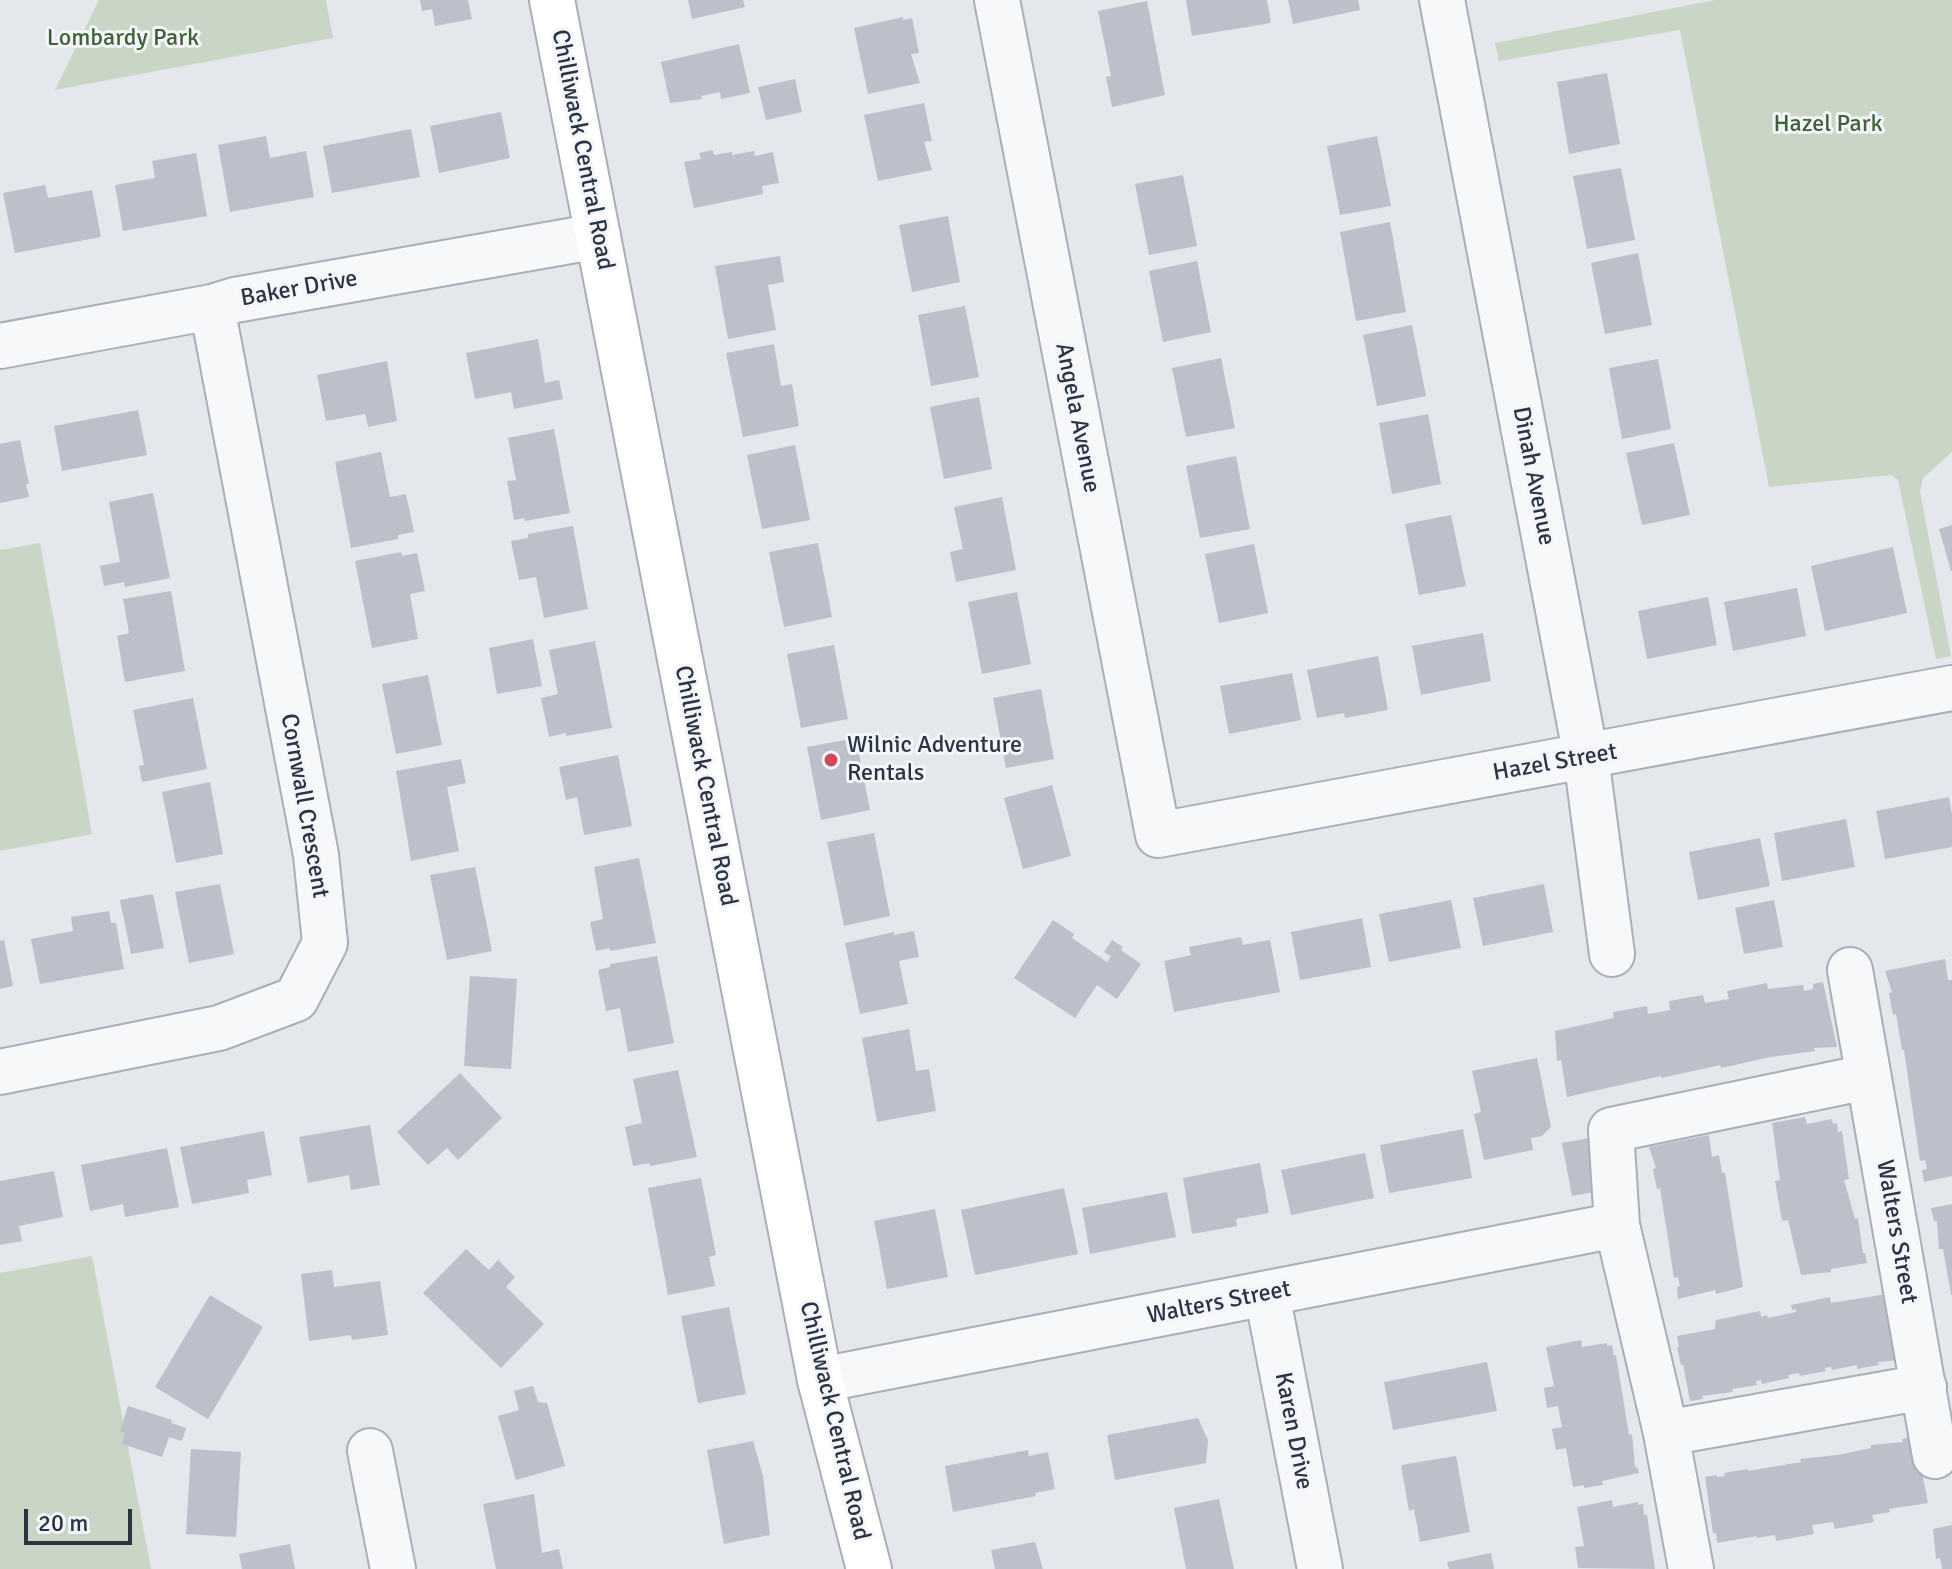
<!DOCTYPE html>
<style>
body{margin:0}
#map{position:relative;width:1952px;height:1569px;overflow:hidden;background:#e4e7ec;font-family:Signika,sans-serif}
canvas{display:block}
.scale{position:absolute;left:24px;top:1509px;width:108px;height:36px;box-sizing:border-box;border:4px solid #2b3445;border-top:0;padding-left:10px;font-size:24px;line-height:28px;white-space:nowrap;color:#2b3445;-webkit-text-stroke:6px #f4f6f9;paint-order:stroke}
</style>
<div id="map">
<canvas width="1952" height="1569"></canvas>
<div class="scale">20 m</div>
</div>
<script>
const context = document.querySelector('canvas').getContext('2d');
context.lineJoin = 'round';
function fillPath(path, color) { context.fillStyle = color; context.fill(path, 'evenodd'); }
const shape = rows => new Path2D(rows.map(r => 'M' + r).join(''));
function trace(path, color, width, dash) { context.strokeStyle = color; context.lineWidth = width; context.lineCap = dash ? 'butt' : 'round'; context.setLineDash(dash || []); context.stroke(path); }
function drawText(font, color, halo, rows, align = 'center') {
  context.font = font + ' Signika,sans-serif'; context.lineWidth = 6; context.setLineDash([]); context.textBaseline = 'middle'; context.strokeStyle = halo; context.fillStyle = color; for (const [text, x, y, turn = 0] of rows) {
    context.save(); context.translate(x, y); context.rotate((+turn || 0) * Math.PI / 180); context.textAlign = isNaN(turn) ? turn : align; if (halo) context.strokeText(text, 0, 0); context.fillText(text, 0, 0); context.restore();
  }
}
const green = shape([
 [99,0,326,0,333,38,55,90],
 [1715,0,1952,0,1952,452,1923,478,1920,491,1951,656,1936,659,1898,480,1891,475,1769,487,1680,30,1499,61,1495,43],
 [40,543,92,834,0,851,0,550],
 [92,1256,151,1569,0,1569,0,1273]
]);
const building = shape([
 [420,0,468,0,472,19,435,26,432,9,422,11],
 [688,0,743,0,745,7,692,19],
 [1186,0,1267,0,1271,23,1192,36],
 [1288,0,1358,0,1360,10,1293,24],
 [1147,1,1165,95,1112,107,1106,77,1111,76,1098,11],
 [903,17,903,20,912,18,919,53,911,54,920,83,868,94,854,28],
 [739,44,750,93,721,99,720,92,701,96,702,99,670,103,661,62],
 [1607,73,1620,144,1569,154,1557,82],
 [795,79,802,112,766,120,758,87],
 [924,103,932,141,924,142,932,170,878,181,864,115],
 [501,112,510,158,439,173,430,126],
 [411,129,420,177,332,193,323,146],
 [266,136,270,158,306,151,314,197,230,212,218,145],
 [1377,136,1391,206,1340,215,1327,146],
 [713,150,714,155,732,152,732,155,754,151,755,156,773,152,779,183,762,186,763,194,694,208,684,162,701,159,699,153],
 [196,153,207,216,123,231,115,185,155,178,152,161],
 [1621,168,1635,240,1587,249,1573,176],
 [1183,175,1197,246,1149,255,1135,184],
 [45,185,48,198,92,190,101,237,15,253,3,193],
 [948,216,960,282,912,292,899,225],
 [1390,222,1406,312,1356,321,1340,232],
 [1638,253,1652,325,1605,334,1591,263],
 [780,256,784,282,768,285,776,330,728,339,715,266],
 [1197,261,1211,332,1163,342,1149,271],
 [965,306,979,377,931,386,918,315],
 [1412,325,1426,396,1377,406,1363,335],
 [538,339,545,383,559,380,563,399,514,409,511,392,475,399,466,353],
 [774,344,781,386,792,384,799,426,743,437,726,353],
 [1221,358,1235,428,1186,437,1172,368],
 [1658,359,1671,429,1622,439,1609,368],
 [387,361,397,421,368,427,365,414,326,421,317,375],
 [979,397,992,469,944,479,930,407],
 [138,410,147,455,62,471,54,426],
 [1428,414,1441,484,1392,494,1379,423],
 [554,429,570,513,525,521,524,518,514,520,507,481,516,480,508,438],
 [20,440,29,484,26,484,29,497,0,503,0,444],
 [1674,443,1690,515,1642,525,1626,453],
 [795,445,810,520,762,529,747,455],
 [381,452,390,497,406,494,414,532,398,535,398,539,351,548,335,462],
 [1236,456,1250,529,1200,538,1186,466],
 [153,493,170,578,125,587,124,582,104,586,100,566,120,562,109,502],
 [1002,497,1016,570,956,582,950,552,963,549,954,507],
 [1451,515,1466,586,1419,595,1405,524],
 [1952,525,1952,571,1951,571,1939,529],
 [573,526,588,609,544,618,536,577,519,580,511,541,528,538,528,534],
 [818,543,832,617,784,627,769,552],
 [1254,544,1268,613,1219,623,1205,554],
 [1893,547,1907,613,1825,631,1811,566],
 [401,552,402,556,417,553,425,591,410,594,418,639,372,648,355,561],
 [1797,588,1806,636,1733,651,1724,602],
 [171,591,185,671,125,682,117,636,129,633,123,599],
 [1017,592,1031,664,982,674,968,602],
 [1708,597,1717,645,1647,659,1638,611],
 [1483,633,1491,681,1421,695,1412,646],
 [533,639,542,686,497,694,489,648],
 [595,641,612,728,566,736,566,733,549,737,541,698,558,694,549,650],
 [834,645,848,719,801,728,787,654],
 [1378,656,1388,710,1345,718,1344,713,1317,718,1307,670],
 [1292,673,1301,720,1229,734,1220,686],
 [428,675,442,745,396,754,382,684],
 [1041,689,1054,759,1006,768,993,698],
 [193,698,207,769,142,782,139,766,144,765,133,710],
 [856,738,870,810,821,820,807,747],
 [618,755,632,826,584,835,577,797,566,800,559,767],
 [461,759,466,783,447,787,459,851,411,861,396,771],
 [210,782,223,854,176,863,162,792],
 [1052,785,1071,856,1023,869,1004,798],
 [1949,797,1952,815,1952,847,1885,859,1876,811],
 [1846,819,1855,867,1782,881,1774,833],
 [874,833,890,916,844,926,827,842],
 [1760,838,1770,886,1698,900,1689,852],
 [639,858,656,943,610,951,610,948,596,951,590,922,603,919,594,867],
 [475,867,492,951,447,960,430,875],
 [220,884,234,954,189,963,175,892],
 [1544,884,1553,932,1483,946,1473,898],
 [153,894,164,948,131,954,120,900],
 [1451,900,1461,948,1389,962,1379,914],
 [1774,900,1783,947,1744,954,1735,908],
 [109,911,111,923,116,923,124,969,40,984,31,939,73,931,71,917],
 [1362,918,1371,967,1300,980,1291,932],
 [1053,920,1074,934,1072,938,1107,962,1111,956,1104,952,1112,940,1123,947,1121,950,1141,964,1117,999,1097,985,1075,1018,1014,978],
 [914,931,919,957,899,961,908,1004,860,1014,845,943,894,932,894,935],
 [1241,937,1243,945,1270,940,1280,992,1174,1012,1164,961,1191,955,1189,947],
 [4,940,13,986,0,989,0,941],
 [657,956,674,1043,628,1052,620,1008,606,1011,598,970,610,967,610,964],
 [1945,959,1948,980,1952,980,1952,1176,1924,1182,1922,1170,1927,1169,1925,1160,1920,1161,1904,1050,1902,1050,1896,1014,1893,1015,1889,993,1892,992,1885,971],
 [470,976,517,979,511,1069,464,1066],
 [1823,982,1837,1047,1814,1048,1815,1051,1771,1057,1721,1068,1720,1065,1661,1078,1661,1076,1567,1097,1561,1060,1557,1061,1555,1031,1614,1018,1613,1012,1647,1006,1648,1014,1670,1010,1669,1001,1703,995,1705,1003,1729,999,1727,991,1767,983,1768,989,1803,985,1804,991,1813,989,1813,984],
 [909,1029,916,1071,929,1069,936,1111,877,1122,862,1038],
 [1537,1058,1551,1127,1542,1136,1531,1138,1533,1150,1484,1160,1474,1114,1481,1112,1472,1071],
 [678,1070,697,1157,650,1166,650,1163,633,1166,625,1127,642,1123,633,1079],
 [460,1073,502,1118,458,1160,447,1148,428,1165,397,1132],
 [1805,1117,1807,1124,1832,1119,1833,1124,1837,1123,1838,1132,1842,1131,1849,1179,1844,1180,1855,1219,1858,1218,1863,1253,1865,1253,1867,1263,1831,1269,1831,1272,1801,1275,1788,1220,1782,1221,1775,1181,1780,1180,1772,1123],
 [370,1125,380,1185,351,1190,349,1175,308,1183,299,1137],
 [1463,1129,1472,1178,1389,1193,1380,1145],
 [264,1131,272,1175,247,1180,249,1193,192,1204,180,1147],
 [1709,1135,1712,1157,1719,1155,1722,1173,1725,1173,1743,1287,1716,1294,1715,1290,1678,1299,1677,1287,1680,1286,1678,1277,1674,1278,1660,1188,1657,1189,1653,1169,1656,1168,1649,1147],
 [1589,1138,1598,1191,1572,1196,1562,1143],
 [167,1148,179,1207,125,1217,123,1204,90,1211,81,1165],
 [1365,1153,1374,1198,1291,1215,1281,1170],
 [1260,1163,1269,1213,1236,1219,1237,1226,1192,1234,1183,1178],
 [54,1171,63,1217,19,1226,22,1241,0,1245,0,1181],
 [701,1178,716,1255,709,1257,715,1286,668,1295,648,1188],
 [1064,1188,1078,1254,975,1275,961,1210],
 [1167,1192,1176,1237,1090,1254,1082,1208],
 [1952,1204,1952,1295,1951,1295,1943,1249,1939,1249,1937,1221,1934,1221,1931,1208],
 [935,1209,948,1277,887,1289,874,1221],
 [466,1249,489,1270,498,1260,515,1277,506,1287,544,1324,501,1368,423,1293],
 [332,1270,334,1287,380,1281,388,1335,352,1340,351,1335,309,1341,301,1274],
 [1887,1294,1900,1360,1878,1362,1879,1365,1857,1369,1857,1365,1832,1370,1831,1367,1825,1368,1826,1371,1800,1376,1799,1373,1788,1375,1789,1378,1762,1384,1761,1380,1756,1381,1757,1385,1732,1389,1733,1392,1702,1396,1703,1399,1690,1401,1683,1364,1681,1365,1677,1348,1679,1347,1677,1336,1715,1329,1716,1320,1760,1311,1761,1317,1767,1315,1768,1318,1796,1312,1796,1309,1792,1310,1791,1305,1830,1297,1831,1303],
 [210,1295,263,1327,208,1419,155,1387],
 [729,1307,746,1394,698,1403,681,1316],
 [1581,1340,1582,1347,1607,1343,1607,1346,1612,1345,1614,1356,1616,1355,1629,1435,1632,1434,1635,1467,1637,1467,1639,1473,1602,1481,1603,1485,1584,1488,1584,1485,1573,1487,1566,1448,1556,1450,1552,1429,1562,1427,1558,1406,1547,1408,1544,1388,1554,1386,1546,1347],
 [1487,1362,1497,1411,1393,1430,1384,1382],
 [533,1386,538,1402,547,1403,565,1466,516,1480,498,1416,519,1410,514,1391],
 [128,1406,172,1420,171,1423,186,1428,182,1441,169,1437,162,1457,122,1444,125,1433,120,1431],
 [1198,1418,1208,1440,1206,1463,1115,1480,1107,1435],
 [1915,1436,1928,1503,1889,1509,1890,1512,1872,1515,1874,1522,1835,1529,1833,1522,1812,1525,1814,1534,1776,1541,1775,1535,1756,1538,1757,1536,1717,1543,1716,1533,1713,1533,1705,1477,1717,1475,1717,1477,1725,1476,1724,1473,1748,1469,1748,1471,1801,1462,1800,1459,1838,1455,1871,1448,1871,1445,1903,1442,1902,1439],
 [753,1441,763,1476,770,1535,724,1544,707,1450],
 [191,1449,241,1452,236,1537,186,1534],
 [1028,1450,1029,1456,1048,1452,1055,1489,1035,1493,1036,1496,953,1512,945,1466],
 [1456,1456,1470,1532,1420,1542,1414,1509,1409,1511,1401,1465],
 [534,1494,542,1553,559,1549,563,1569,496,1569,483,1504],
 [1219,1499,1234,1569,1186,1569,1174,1508],
 [1612,1500,1613,1507,1638,1502,1638,1505,1643,1504,1644,1515,1647,1515,1655,1569,1578,1568,1575,1547,1584,1546,1577,1507],
 [1952,1525,1952,1569,1942,1569,1940,1558,1936,1559,1933,1529],
 [1035,1542,1043,1569,995,1569,991,1550],
 [290,1544,295,1569,242,1569,239,1554],
 [1491,1553,1494,1569,1449,1569,1447,1562]
]);
const street = shape([
 [997,0,1158,835,1952,688],
 [1442,0,1586,757,1612,954],
 [0,346,212,307,235,300,598,236],
 [1850,970,1935,1456],
 [0,1072,219,1028,296,999,325,943,316,855,212,307],
 [1267,1294,1320,1569],
 [820,1380,1617,1225],
 [1666,1433,1924,1387],
 [370,1451,393,1569],
 [1691,1569,1666,1433,1617,1225,1611,1130,1867,1077]
]);
const secondary = shape([
 [552,0,820,1380,869,1569]
]);
const markers = [
 [831,760,8,"#d1495b"]
];
const parkNames = [
 ["Lombardy Park",123,39],
 ["Hazel Park",1828,125]
];
const streetNames = [
 ["Chilliwack Central Road",582,150,79],
 ["Baker Drive",299,289,-10],
 ["Angela Avenue",1077,418,79],
 ["Dinah Avenue",1533,476,79],
 ["Hazel Street",1555,763,-10],
 ["Chilliwack Central Road",705,786,79],
 ["Cornwall Crescent",304,806,80],
 ["Walters Street",1896,1232,80],
 ["Walters Street",1219,1303,-11],
 ["Chilliwack Central Road",834,1421,77],
 ["Karen Drive",1293,1431,79]
];
const poiNames = [
 ["Wilnic Adventure",847,746],
 ["Rentals",847,774]
];
fillPath(green, '#c9d6c5');
fillPath(building, '#bbc0ca');
trace(street, '#a9aeb7', 48);
trace(secondary, '#a9aeb7', 48);
trace(street, '#f7f8fa', 44);
trace(secondary, '#fff', 44);
for (const [x, y, r, color] of markers) { const dot = new Path2D(); dot.arc(x, y, r, 0, 2 * Math.PI); context.fillStyle = color; context.fill(dot); trace(dot, '#f4f6f9', 3); }
drawText('24px', '#3f6138', '#f4f6f9', parkNames);
drawText('24px', '#2b3445', '#f4f6f9', streetNames);
drawText('24px', '#2b3445', '#f4f6f9', poiNames, 'left');
</script>
